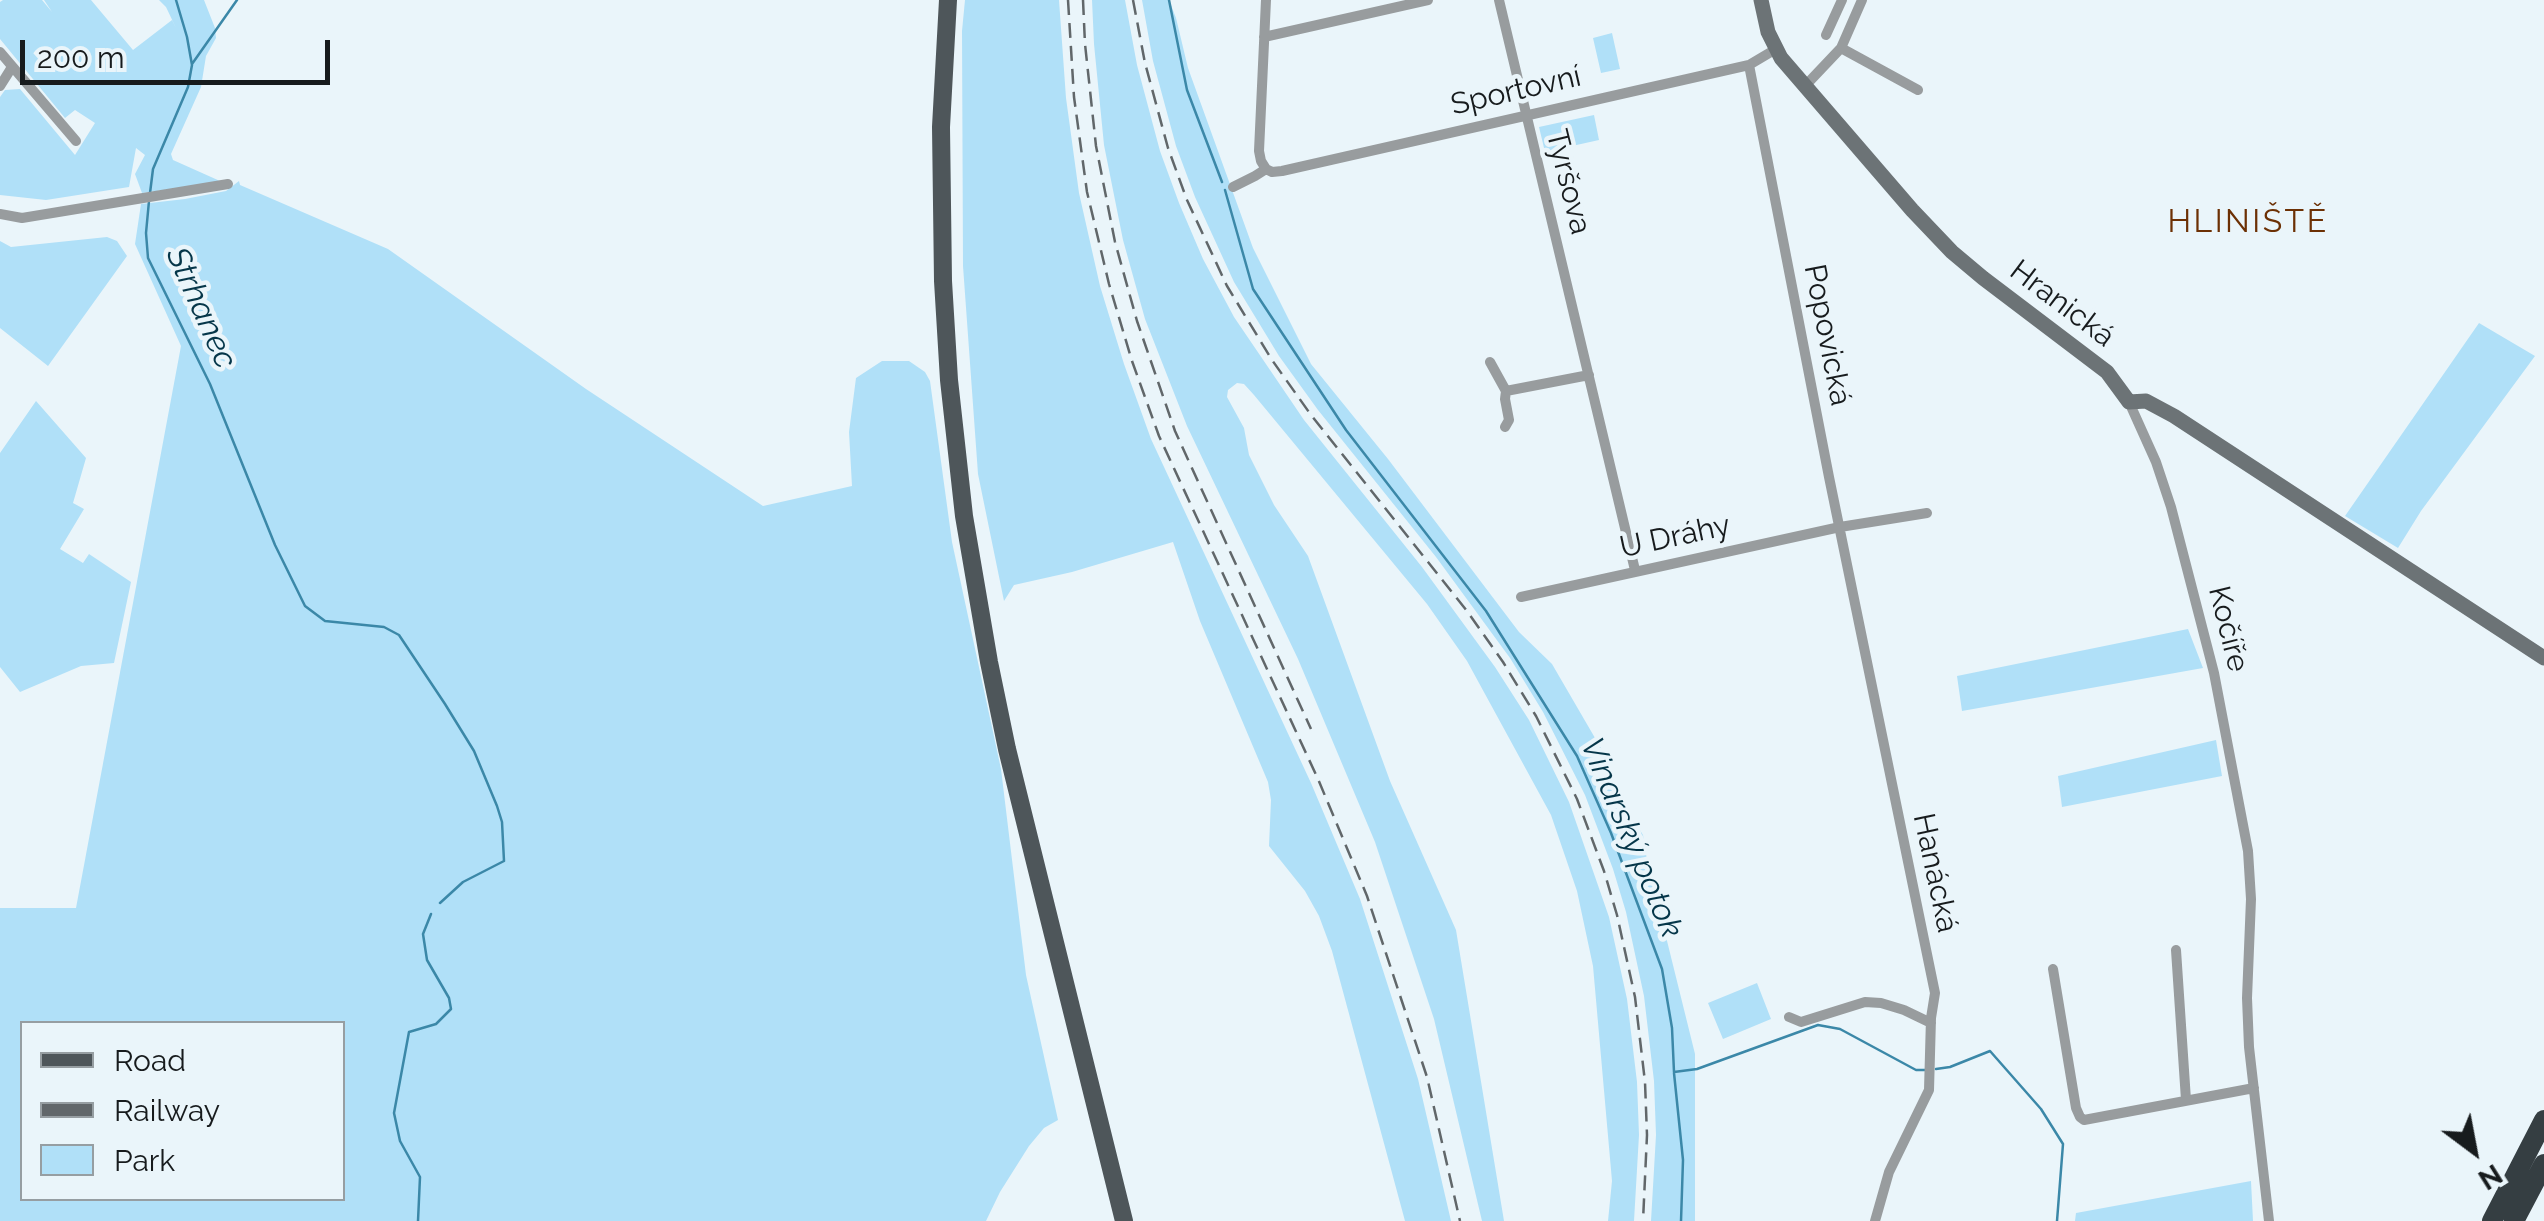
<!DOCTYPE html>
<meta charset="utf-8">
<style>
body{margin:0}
#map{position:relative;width:2544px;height:1221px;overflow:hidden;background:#eaf5fa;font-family:Raleway,sans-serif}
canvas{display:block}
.legend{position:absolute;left:20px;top:1021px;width:325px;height:180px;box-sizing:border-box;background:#eaf5fa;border:2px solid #969ea2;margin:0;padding:12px 18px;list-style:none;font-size:30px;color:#171b1d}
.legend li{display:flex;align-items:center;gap:20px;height:50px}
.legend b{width:50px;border:2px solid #969ea2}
.north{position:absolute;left:2424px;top:1101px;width:100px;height:100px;-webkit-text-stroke:8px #eaf5fa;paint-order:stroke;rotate:148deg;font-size:28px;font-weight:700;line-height:40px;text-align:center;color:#171b1d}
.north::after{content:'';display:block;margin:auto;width:35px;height:45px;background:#171b1d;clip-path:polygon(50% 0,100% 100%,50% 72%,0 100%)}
.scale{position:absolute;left:20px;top:40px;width:310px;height:45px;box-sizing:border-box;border:5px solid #171b1d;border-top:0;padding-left:12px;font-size:30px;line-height:35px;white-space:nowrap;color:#171b1d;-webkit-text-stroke:8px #eaf5fa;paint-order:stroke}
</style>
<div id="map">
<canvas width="2544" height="1221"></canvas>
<ul class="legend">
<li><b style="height:12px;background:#4e565a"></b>Road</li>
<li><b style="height:12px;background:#61676a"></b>Railway</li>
<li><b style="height:28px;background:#b0e0f8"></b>Park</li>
</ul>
<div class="north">N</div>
<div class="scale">200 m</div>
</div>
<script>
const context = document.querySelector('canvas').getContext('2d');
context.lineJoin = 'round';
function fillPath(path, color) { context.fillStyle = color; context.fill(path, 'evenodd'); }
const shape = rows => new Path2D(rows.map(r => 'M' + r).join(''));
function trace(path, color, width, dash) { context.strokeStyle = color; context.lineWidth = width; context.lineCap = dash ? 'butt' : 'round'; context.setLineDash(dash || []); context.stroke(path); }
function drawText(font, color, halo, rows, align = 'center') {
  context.font = font + ' Raleway,sans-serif'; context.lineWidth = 9; context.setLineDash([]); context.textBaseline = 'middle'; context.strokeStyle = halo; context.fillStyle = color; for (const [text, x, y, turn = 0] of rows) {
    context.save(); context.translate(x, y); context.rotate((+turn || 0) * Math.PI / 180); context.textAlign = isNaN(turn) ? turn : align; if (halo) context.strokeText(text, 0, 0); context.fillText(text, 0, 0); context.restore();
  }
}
const green = shape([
 [3,0,42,0,52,12,44,0,91,0,133,50,172,20,176,28,166,7,159,0,204,0,215,28,216,38,206,56,201,87,171,154,173,160,220,181,217,183,142,193,135,174,145,155,136,148,129,187,46,200,0,195,0,97,5,90,20,89,75,155,95,123,75,110,65,118,0,39,0,2],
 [965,0,1059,0,1066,98,1079,193,1100,286,1124,364,1151,439,1311,783,1360,899,1418,1079,1451,1221,1405,1221,1332,951,1319,916,1305,891,1269,846,1271,800,1268,782,1200,621,1173,542,1072,572,1014,585,1004,601,978,474,963,266,962,31],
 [1092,0,1125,0,1137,65,1160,151,1179,203,1203,259,1234,317,1304,420,1422,567,1495,667,1529,720,1569,802,1609,917,1627,999,1637,1082,1639,1135,1634,1221,1608,1221,1612,1181,1593,966,1577,891,1551,815,1467,661,1427,604,1254,395,1244,384,1237,383,1228,390,1227,397,1244,428,1249,455,1274,505,1308,556,1390,781,1456,930,1504,1221,1482,1221,1434,1019,1375,842,1298,659,1187,426,1145,319,1123,240,1104,145,1094,44],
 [1142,0,1169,0,1176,18,1188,68,1253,248,1311,364,1388,459,1519,632,1552,664,1602,750,1630,814,1643,835,1647,860,1695,1054,1695,1221,1651,1221,1656,1135,1654,1081,1644,996,1626,912,1613,869,1585,795,1543,712,1510,658,1436,557,1318,410,1279,356,1234,282,1195,197,1176,146,1153,61],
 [1612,33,1620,69,1601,73,1593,38],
 [1594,115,1599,140,1545,152,1539,127],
 [239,181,240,185,388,249,586,389,763,506,852,486,849,432,856,378,882,361,909,361,925,372,930,381,952,542,1001,769,1026,975,1058,1120,1044,1128,1029,1146,1000,1192,986,1221,0,1221,0,908,76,908,181,346,135,244,141,204,185,199,226,191],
 [22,1024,342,1024,342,1198,22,1198],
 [107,237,117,241,127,256,48,366,0,328,0,241,11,247],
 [2479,323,2535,356,2421,511,2398,548,2345,516],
 [36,401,86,458,73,503,84,509,60,549,83,563,89,554,131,582,114,663,81,666,20,692,0,667,0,453],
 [2188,629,2203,668,1962,711,1957,676],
 [2216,740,2222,776,2062,807,2058,776],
 [1757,983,1771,1019,1723,1039,1708,1003],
 [2251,1181,2253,1221,2075,1221,2076,1213]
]);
const stream = shape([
 [1169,0,1187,90,1222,182],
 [192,64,237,0],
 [1225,190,1253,289,1346,430,1486,611,1577,756,1611,833,1662,969,1672,1028,1674,1072,1697,1069,1818,1025,1840,1029,1916,1070,1928,1070],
 [150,193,153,169,188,87,192,65,187,37,176,0],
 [149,201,146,233,148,258,210,384,275,545,305,606,325,621,384,627,399,635,445,704,474,751,497,806,502,822,504,861,463,882,440,903],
 [1936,1069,1950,1067,1990,1051,2041,1109,2063,1144,2057,1221],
 [1674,1073,1683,1160,1681,1221],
 [418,1221,420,1177,400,1141,394,1113,409,1032,436,1024,451,1009,449,998,427,960,423,934,431,914]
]);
const street = shape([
 [1499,0,1635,570],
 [1826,35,1842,0],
 [1264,37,1428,0],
 [1841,48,1918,90],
 [0,52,76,141],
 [1749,65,1829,477,1935,993,1931,1018,1929,1090,1889,1172,1875,1221],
 [0,86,12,67],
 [1805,86,1841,48,1862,0],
 [1266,169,1272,172,1282,171,1749,65,1776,49],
 [1266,169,1261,161,1259,151,1266,0],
 [1233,187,1255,176,1266,169],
 [0,214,22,218,228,184],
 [1490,362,1506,391,1505,399,1509,420,1505,427],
 [1506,391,1589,375],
 [2129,402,2156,462,2171,507,2214,673,2248,851,2251,899,2247,998,2249,1047,2269,1221],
 [1521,597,1840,527,1927,513],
 [2176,950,2186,1100],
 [2053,969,2076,1108,2080,1117,2084,1120,2254,1088],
 [1789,1017,1801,1022,1865,1002,1881,1003,1904,1010,1931,1023]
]);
const secondary = shape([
 [1761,0,1768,32,1781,58,1912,210,1952,252,1983,278,2107,372,2129,402,2146,401,2174,416,2544,658]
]);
const primary = shape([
 [948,0,941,127,943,281,949,380,964,516,989,662,1007,749,1124,1221]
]);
const highway = shape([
 [2492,1221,2544,1120],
 [2514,1221,2544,1164]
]);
const rail = shape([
 [1068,0,1074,97,1087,192,1109,284,1132,361,1159,436,1318,779,1367,896,1427,1077,1460,1221],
 [1083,0,1085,44,1096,146,1115,242,1137,321,1175,431,1311,729],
 [1133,0,1145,63,1168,148,1187,200,1227,286,1272,360,1311,415,1467,611,1503,662,1536,716,1577,799,1604,871,1617,915,1635,997,1645,1082,1647,1135,1643,1221]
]);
const streetNames = [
 ["Sportovní",1516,91,-13],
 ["Tyršova",1568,182,76],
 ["Hranická",2062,304,37],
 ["Popovická",1827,335,79],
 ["U Dráhy",1675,537,-12],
 ["Kočíře",2228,629,76],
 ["Hanácká",1935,873,78]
];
const neighbourhoodNames = [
 ["HLINIŠTĚ",2248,222]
];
const waterNames = [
 ["Strhanec",201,308,66],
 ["Vinarský potok",1631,838,67]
];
fillPath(green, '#b0e0f8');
trace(stream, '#3b88a8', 2.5);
trace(street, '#989c9e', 10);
trace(secondary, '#6c7376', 15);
trace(primary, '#4e565a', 18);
trace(highway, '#353e42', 20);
trace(rail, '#61676a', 2.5, [15, 8]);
drawText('30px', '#171b1d', '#eaf5fa', streetNames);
context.letterSpacing = '2.5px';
drawText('32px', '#6c3004', '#eaf5fa', neighbourhoodNames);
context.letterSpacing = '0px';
drawText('italic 32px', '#053649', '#eaf5fa', waterNames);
</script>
